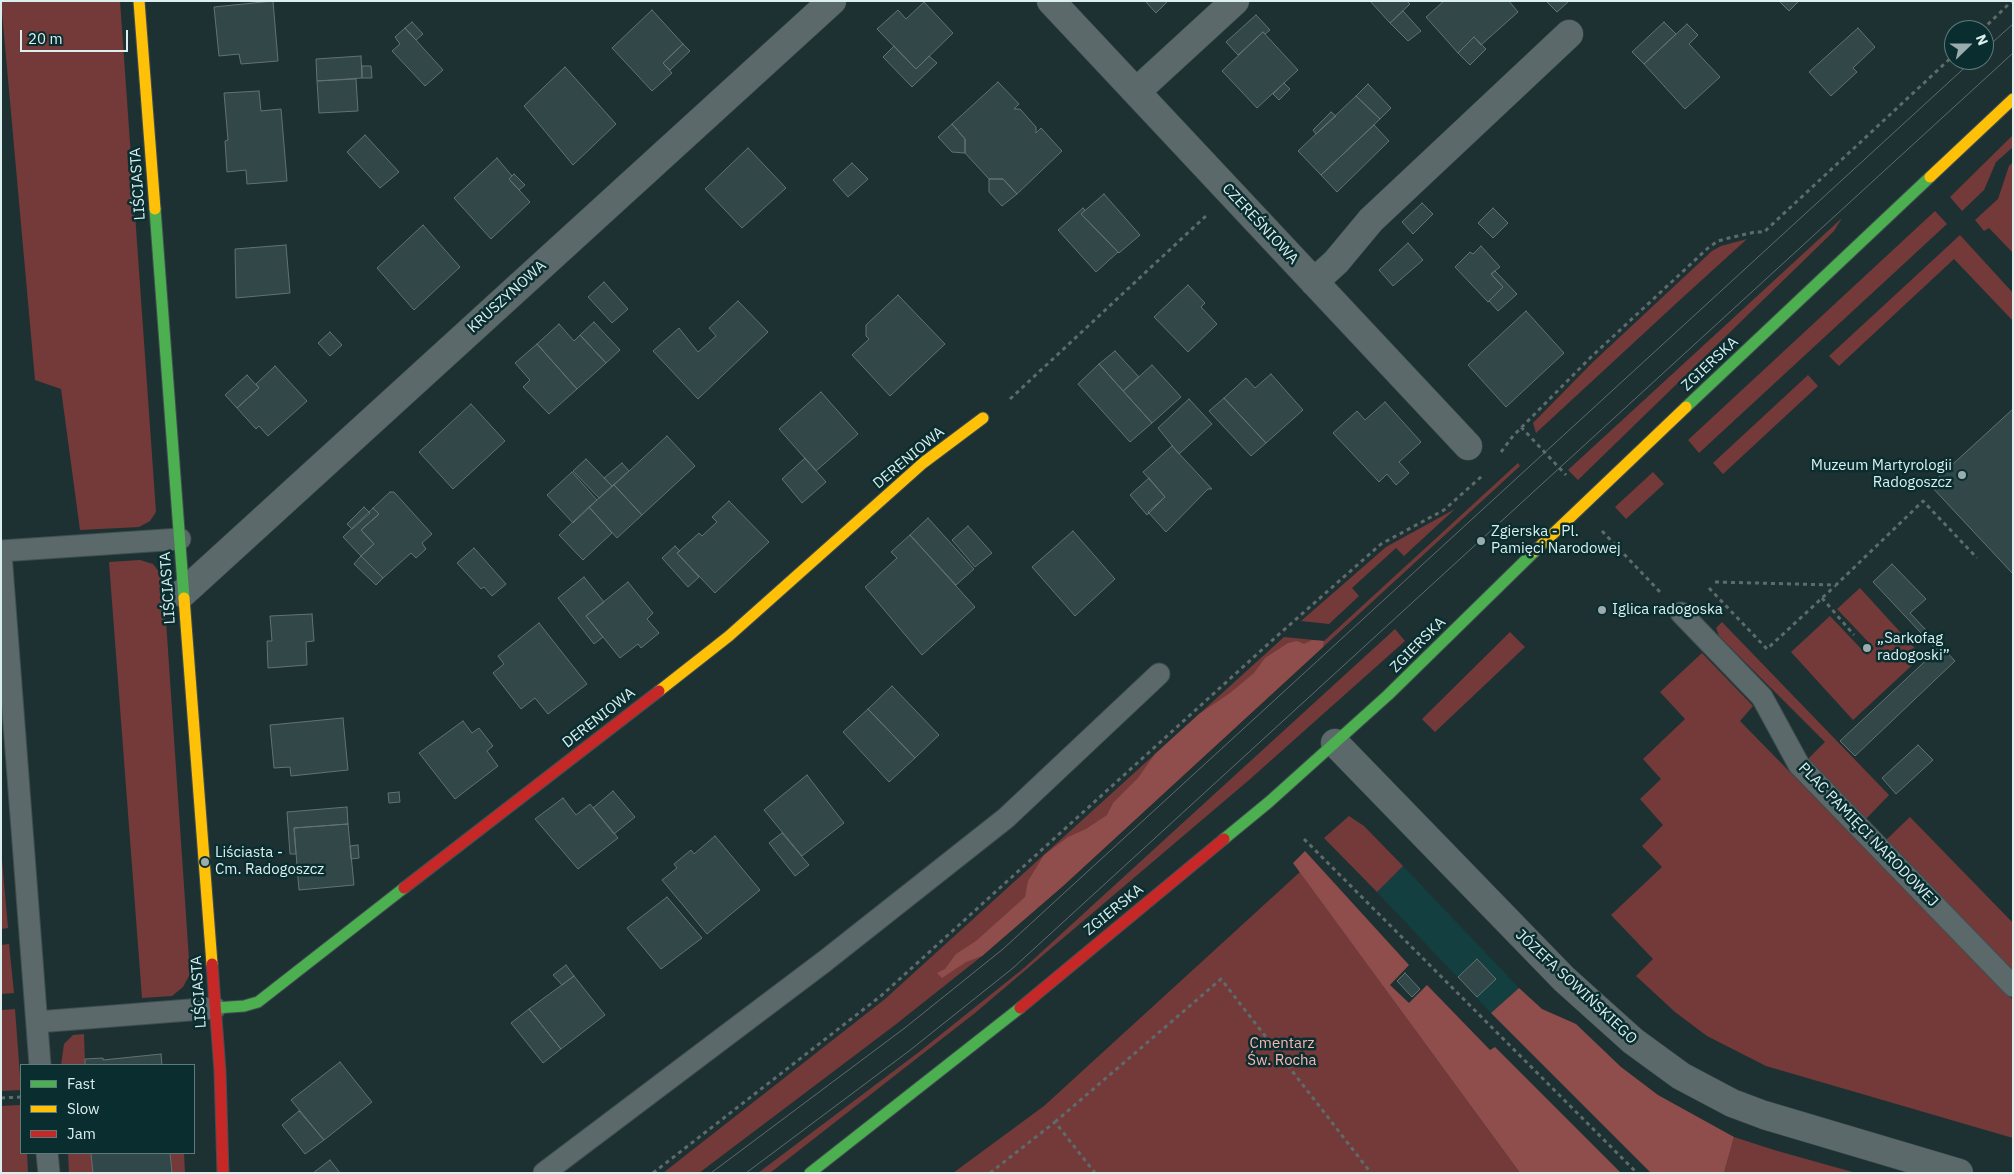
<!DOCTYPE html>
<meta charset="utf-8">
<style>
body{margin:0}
#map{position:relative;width:2014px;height:1174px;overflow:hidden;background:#1e3132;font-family:"IBM Plex Sans",sans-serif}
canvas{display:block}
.frame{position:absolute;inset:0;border:2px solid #dcefef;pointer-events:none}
.legend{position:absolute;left:20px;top:1064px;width:175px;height:90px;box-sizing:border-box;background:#0a2e30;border:1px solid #5e7b7c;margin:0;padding:6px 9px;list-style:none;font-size:15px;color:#dcefef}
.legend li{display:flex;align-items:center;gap:10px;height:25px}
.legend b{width:25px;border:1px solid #5e7b7c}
.north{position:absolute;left:1944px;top:20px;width:50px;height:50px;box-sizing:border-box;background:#0a2e30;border:1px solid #5e7b7c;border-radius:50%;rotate:68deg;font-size:14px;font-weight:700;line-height:20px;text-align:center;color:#dcefef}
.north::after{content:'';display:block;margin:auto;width:18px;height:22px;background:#9aacad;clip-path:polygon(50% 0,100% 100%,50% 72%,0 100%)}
.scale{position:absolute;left:20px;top:30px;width:108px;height:22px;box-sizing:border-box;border:2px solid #dcefef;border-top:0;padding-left:6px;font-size:15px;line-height:18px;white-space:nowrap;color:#dcefef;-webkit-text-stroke:4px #0a2e30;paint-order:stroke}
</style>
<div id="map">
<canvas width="2014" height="1174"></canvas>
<div class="frame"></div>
<ul class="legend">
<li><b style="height:6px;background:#4caf50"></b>Fast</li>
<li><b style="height:6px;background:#ffc107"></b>Slow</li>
<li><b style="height:6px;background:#c62828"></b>Jam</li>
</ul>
<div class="north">N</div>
<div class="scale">20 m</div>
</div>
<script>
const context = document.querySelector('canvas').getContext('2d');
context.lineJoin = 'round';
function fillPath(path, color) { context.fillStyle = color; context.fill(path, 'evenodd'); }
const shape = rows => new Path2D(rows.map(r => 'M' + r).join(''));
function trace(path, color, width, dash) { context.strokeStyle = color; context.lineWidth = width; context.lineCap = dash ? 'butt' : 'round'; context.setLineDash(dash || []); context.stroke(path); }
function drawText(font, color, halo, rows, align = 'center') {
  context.font = font + ' "IBM Plex Sans",sans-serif'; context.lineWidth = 5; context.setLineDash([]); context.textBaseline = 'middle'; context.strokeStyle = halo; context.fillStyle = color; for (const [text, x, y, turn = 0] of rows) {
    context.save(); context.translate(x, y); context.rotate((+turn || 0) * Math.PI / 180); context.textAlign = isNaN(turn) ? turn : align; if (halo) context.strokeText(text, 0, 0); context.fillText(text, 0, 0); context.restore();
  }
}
const built = shape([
 [1403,866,1519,988,1491,1013,1377,892]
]);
const green = shape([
 [1,1,120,1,156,512,150,521,139,527,80,530,61,389,35,380],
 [2013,135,2013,147,1996,162,1984,190,1962,211,1950,197],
 [2013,162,2013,253,1989,228,1984,231,1975,220,1998,199,2009,166],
 [1935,211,1947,224,1699,453,1688,440],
 [1842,218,1834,231,1578,480,1568,470],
 [1960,235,2013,293,2013,321,1954,259,1839,366,1829,356],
 [1747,239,1681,299,1536,433,1533,423,1593,362,1712,251,1721,246],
 [1808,375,1818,386,1723,474,1713,463],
 [1518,463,1520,466,1063,886,982,956,895,1025,699,1173,663,1173,885,999,1284,637,1324,641],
 [1653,472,1664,484,1626,519,1615,507],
 [1455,509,1404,556,1396,548,1352,588,1359,596,1329,624,1301,621,1386,547],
 [140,560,153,564,163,577,190,974,183,987,172,996,142,998,109,562],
 [1860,588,1922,656,1853,720,1791,652,1830,616,1867,655,1874,648,1837,609],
 [1722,622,1889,795,1865,820,1807,760,1825,742,1719,636,1716,628],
 [1395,629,1405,641,1249,780,975,1013,770,1173,758,1173,919,1052,1024,968],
 [1510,632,1525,647,1435,732,1422,719],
 [1702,653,1753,706,1740,721,2013,1000,2013,1138,1766,1066,1707,1036,1675,1012,1636,976,1653,959,1611,915,1662,867,1642,846,1663,825,1640,799,1661,779,1643,759,1685,719,1660,692],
 [1349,816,1364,826,1403,866,1377,892,1324,838],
 [1910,817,2013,923,2013,970,1886,840],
 [1,849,8,928,1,929],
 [1300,872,1520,1173,953,1173,1044,1106],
 [9,944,14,993,1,994,1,945],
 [15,1009,21,1090,1,1091,1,1010],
 [84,1034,85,1065,61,1065,64,1044,73,1035],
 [21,1105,21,1153,27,1153,28,1173,1,1173,1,1106],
 [1734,1137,1774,1150,1856,1173,1724,1173],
 [68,1153,91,1153,93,1173,69,1173],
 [170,1153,184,1153,185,1173,172,1173]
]);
const forest = shape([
 [1312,640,1324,641,1323,647,1063,886,982,956,966,962,942,978,937,973,945,969,956,954,976,941,1025,897,1028,881,1044,855,1068,837,1086,829,1107,815,1113,803,1138,778,1155,754,1199,714,1230,693,1254,673,1265,658,1288,643,1297,641,1304,644],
 [1305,851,1409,965,1390,985,1409,1003,1427,985,1490,1050,1495,1047,1621,1173,1520,1173,1293,863],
 [1519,988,1542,1009,1576,1024,1621,1067,1658,1095,1734,1137,1724,1173,1651,1173,1491,1013]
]);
const building = shape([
 [273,1,278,61,241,64,239,54,219,56,214,7,273,1],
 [1145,1,1168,1,1156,13,1145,1],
 [1370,1,1407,1,1410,4,1390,23,1370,1],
 [1444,1,1509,1,1518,12,1481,45,1474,37,1458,53,1426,17,1444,1],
 [1546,1,1569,1,1557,12,1546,1],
 [1779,1,1799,1,1789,11,1779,1],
 [924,2,953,33,916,69,877,29,898,10,906,19,924,2],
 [652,10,683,44,663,63,672,73,652,91,612,48,652,10],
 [1403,11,1421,31,1408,41,1390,23,1403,11],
 [1256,15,1270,30,1265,34,1263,32,1238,55,1226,42,1256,15],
 [412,22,423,34,416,40,405,28,412,22],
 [1664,22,1676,34,1644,64,1632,52,1664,22],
 [1687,24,1698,35,1689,44,1720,77,1685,109,1644,64,1687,24],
 [405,28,443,70,425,86,392,51,400,44,395,37,405,28],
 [1858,28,1875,47,1853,68,1857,72,1831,96,1809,72,1858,28],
 [1263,32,1298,70,1257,108,1222,71,1263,32],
 [1474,37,1486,49,1470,65,1458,53,1474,37],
 [683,44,690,51,670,70,663,63,683,44],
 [894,46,916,69,929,56,937,63,912,87,883,57,894,46],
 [361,56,362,78,317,81,316,59,361,56],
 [362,66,371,66,372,78,362,78,362,66],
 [565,67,616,124,573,165,524,106,565,67],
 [356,79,358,111,319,113,317,81,356,79],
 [998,82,1019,104,1014,109,1020,109,1036,127,1036,133,1041,128,1062,151,1017,194,1003,179,989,179,965,153,965,139,952,124,998,82],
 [1284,83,1290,89,1279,100,1273,94,1284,83],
 [1368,84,1391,108,1380,119,1356,96,1368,84],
 [259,91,261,111,281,109,287,181,247,184,246,170,227,172,225,141,228,140,224,93,259,91],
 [1356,96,1380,119,1321,175,1298,151,1356,96],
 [1331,112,1336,116,1316,134,1313,130,1331,112],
 [952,124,965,139,965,153,952,152,938,137,952,124],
 [1374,125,1389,141,1337,192,1321,175,1374,125],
 [365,135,399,172,380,188,347,152,365,135],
 [748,148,786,188,742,228,705,189,748,148],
 [497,158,512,176,509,179,530,202,491,239,454,198,497,158],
 [852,163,868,179,848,197,833,180,852,163],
 [514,174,525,185,519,190,509,179,514,174],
 [989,179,1003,179,1017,194,1002,206,989,192,989,179],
 [1104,194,1140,235,1119,253,1081,214,1104,194],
 [1422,203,1433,214,1413,234,1402,222,1422,203],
 [1083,208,1085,210,1081,214,1118,252,1096,272,1058,230,1083,208],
 [1493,208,1508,223,1493,238,1478,223,1493,208],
 [423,225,460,267,414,310,377,268,423,225],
 [1408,243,1423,260,1393,286,1379,270,1408,243],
 [286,245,290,293,236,298,235,249,286,245],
 [1481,246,1500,267,1491,274,1503,287,1488,302,1455,267,1470,252,1473,254,1481,246],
 [1495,271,1517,294,1498,311,1489,301,1503,287,1491,274,1495,271],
 [604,282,628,309,612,323,588,297,604,282],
 [1188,285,1205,303,1201,307,1217,324,1188,352,1154,317,1188,285],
 [898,295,945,344,890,396,852,355,869,339,866,336,866,325,898,295],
 [738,301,768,332,698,399,653,351,679,328,698,352,716,336,709,328,738,301],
 [1526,311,1564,353,1506,407,1468,365,1526,311],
 [594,322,620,350,606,363,580,335,594,322],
 [559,324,574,341,580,335,606,363,577,389,537,344,559,324],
 [330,332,342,345,330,356,318,343,330,332],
 [537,344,577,389,549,414,523,387,530,380,515,363,537,344],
 [1115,351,1139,377,1123,391,1099,364,1115,351],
 [1099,364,1152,423,1130,442,1078,384,1099,364],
 [1152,365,1181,397,1152,423,1123,391,1152,365],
 [275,366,307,401,268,436,259,426,256,429,237,408,259,388,256,384,275,366],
 [1271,374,1303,410,1266,443,1224,398,1246,378,1255,388,1271,374],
 [247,375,259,388,237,408,225,395,247,375],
 [821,392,858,434,816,471,779,429,821,392],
 [1224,398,1266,443,1251,456,1209,411,1224,398],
 [1189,399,1212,424,1179,454,1158,428,1189,399],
 [1385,402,1421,442,1399,462,1409,473,1396,485,1387,474,1379,482,1333,433,1357,411,1365,420,1385,402],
 [471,404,505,441,453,489,419,452,471,404],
 [2013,409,2013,574,1930,485,2013,409],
 [667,436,695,466,642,515,614,485,667,436],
 [1172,446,1212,489,1208,489,1166,532,1148,512,1165,497,1143,472,1172,446],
 [805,458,826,482,802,503,782,479,805,458],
 [586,459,612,486,599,498,573,471,586,459],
 [622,463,629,471,612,486,604,478,622,463],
 [572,472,597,500,573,523,547,495,572,472],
 [1149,478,1165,497,1147,515,1130,495,1149,478],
 [614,485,642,515,617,538,589,507,614,485],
 [390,492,394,492,432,534,422,543,426,549,416,558,411,553,383,578,361,556,374,544,361,530,379,514,373,508,390,492],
 [729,501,769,542,715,593,677,553,699,533,702,536,717,522,712,517,729,501],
 [364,507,370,513,352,529,347,524,364,507],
 [589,507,612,533,583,560,559,535,589,507],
 [373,508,379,514,361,530,374,544,361,556,343,537,373,508],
 [928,518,974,569,956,585,910,535,928,518],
 [968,526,992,553,975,567,952,540,968,526],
 [1073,531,1115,579,1075,616,1032,567,1073,531],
 [910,535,975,607,922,655,865,587,897,558,891,552,910,535],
 [675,546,680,551,677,553,699,577,688,587,662,558,675,546],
 [474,548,506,584,492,596,484,587,481,589,457,563,474,548],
 [361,556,383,578,376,585,354,564,361,556],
 [1892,564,1926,599,1910,613,1955,661,1855,756,1840,741,1937,650,1873,582,1892,564],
 [584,577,604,602,586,616,603,637,594,644,558,598,584,577],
 [628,582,653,613,647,619,659,633,641,648,638,644,620,658,586,616,628,582],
 [312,614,314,641,306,642,307,665,268,668,267,641,272,641,270,616,312,614],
 [539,623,587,684,548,714,535,698,521,709,493,673,504,664,498,656,539,623],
 [892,686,939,735,915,758,868,709,892,686],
 [868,709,915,758,889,782,843,732,868,709],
 [343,718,348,770,291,776,290,767,274,768,270,725,343,718],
 [463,721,472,733,479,728,493,746,487,751,498,766,455,799,419,753,463,721],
 [1918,745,1933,760,1896,794,1882,778,1918,745],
 [807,775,844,823,802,856,764,810,807,775],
 [613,791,635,817,614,834,593,808,613,791],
 [399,792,400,802,389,803,388,793,399,792],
 [563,798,576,815,590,804,618,838,578,869,535,819,563,798],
 [347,807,348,824,294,828,296,854,290,854,287,812,347,807],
 [348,824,354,885,299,890,294,828,348,824],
 [782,833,809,865,795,876,769,843,782,833],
 [715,836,760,890,707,934,662,880,677,868,674,864,691,850,694,854,715,836],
 [358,845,359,858,351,859,350,846,358,845],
 [667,897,702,938,661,969,627,928,667,897],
 [1477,959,1496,979,1477,997,1458,977,1477,959],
 [566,965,574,976,562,985,553,975,566,965],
 [1405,973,1420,989,1412,997,1397,981,1405,973],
 [574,976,605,1015,561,1049,529,1009,574,976],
 [529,1009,561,1049,543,1063,511,1023,529,1009],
 [161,1054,162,1065,85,1065,85,1059,103,1058,103,1060,161,1054],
 [340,1062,372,1102,324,1140,291,1100,340,1062],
 [299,1111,324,1140,305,1154,282,1125,299,1111],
 [91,1153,170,1153,172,1173,93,1173,91,1153],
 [330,1160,340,1173,313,1173,330,1160]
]);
const path = shape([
 [1982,30,2012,1],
 [1010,399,1208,214],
 [1521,427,1566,475],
 [1501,452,1513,436,1590,358,1708,248,1718,241,1729,238,1755,232,1764,232,1954,55],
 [1602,531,1661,593],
 [1715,582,1836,585,1923,501,1977,558],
 [1709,588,1767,649,1835,586],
 [1822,598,1854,635],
 [1304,839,1637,1173],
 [1,1098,21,1097],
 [1055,1122,1221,979,1371,1173],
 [653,1173,882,995,1277,636,1381,544,1444,510,1482,476],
 [990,1173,1055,1122,1095,1173]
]);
const lane = shape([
 [1,551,180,539],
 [1,554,40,1065],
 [1681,613,1762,697,1799,765,2013,986],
 [37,1022,215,1008],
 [47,1153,49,1173],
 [544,1173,825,961,1006,818,1159,674]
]);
const street = shape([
 [1051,1,1468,446],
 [1137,91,1235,1],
 [1314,282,1336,262,1371,220,1569,34],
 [183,593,832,1],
 [1335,743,1564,979,1633,1041,1681,1076,1732,1103,1764,1115,1959,1173]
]);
const fast = shape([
 [155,209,184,598],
 [1686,407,1930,177],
 [1224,839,1269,802,1388,695,1535,551],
 [215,1008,244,1006,258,1002,404,888],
 [810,1173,1020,1008]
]);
const slow = shape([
 [139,1,155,209],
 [1930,177,2013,99],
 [1535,551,1686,407],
 [184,598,212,964],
 [659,691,729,636,923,463,983,418]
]);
const jam = shape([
 [404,888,659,691],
 [212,964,220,1071,223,1173],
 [1020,1008,1224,839]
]);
const tram = shape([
 [1984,50,2013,24],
 [711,1173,906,1027,1003,949,1973,60],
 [746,1173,909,1051,1013,968,2013,53]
]);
const markers = [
 [1962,475,5,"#9aacad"],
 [1481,541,5,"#9aacad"],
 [1602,610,5,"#9aacad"],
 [1867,648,5,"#9aacad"],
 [205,862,5,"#9aacad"]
];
const streetNames = [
 ["LIŚCIASTA",138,184,-94],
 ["CZEREŚNIOWA",1260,224,47],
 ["KRUSZYNOWA",507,297,-42],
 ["ZGIERSKA",1710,364,-43],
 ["DERENIOWA",909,458,-40],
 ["LIŚCIASTA",168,588,-94],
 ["ZGIERSKA",1418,645,-45],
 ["DERENIOWA",599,718,-38],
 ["PLAC PAMIĘCI NARODOWEJ",1868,835,46],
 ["ZGIERSKA",1114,910,-39],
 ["JÓZEFA SOWIŃSKIEGO",1576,987,43],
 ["LIŚCIASTA",199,992,-94]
];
const poiNames = [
 ["Muzeum Martyrologii",1952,466,"right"],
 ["Radogoszcz",1952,483,"right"],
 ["Zgierska - Pl.",1491,532],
 ["Pamięci Narodowej",1491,549],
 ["Iglica radogoska",1612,610],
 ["„Sarkofag",1877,639],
 ["radogoski”",1877,656],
 ["Liściasta -",215,853],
 ["Cm. Radogoszcz",215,870]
];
const parkNames = [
 ["Cmentarz",1282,1044],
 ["Św. Rocha",1282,1061]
];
fillPath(built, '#133f41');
fillPath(green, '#743a39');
fillPath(forest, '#8f4d4b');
fillPath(building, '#324748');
trace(building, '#637273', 1);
trace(lane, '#404f50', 23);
trace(street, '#404f50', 29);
trace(fast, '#404f50', 13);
trace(slow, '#404f50', 13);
trace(jam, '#404f50', 13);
trace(path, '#5e6b6b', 3, [4, 4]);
trace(lane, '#5b696a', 21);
trace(street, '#5b696a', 28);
trace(fast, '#4caf50', 11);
trace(slow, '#ffc107', 11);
trace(jam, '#c62828', 11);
trace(tram, '#5e6c6e', 1);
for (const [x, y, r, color] of markers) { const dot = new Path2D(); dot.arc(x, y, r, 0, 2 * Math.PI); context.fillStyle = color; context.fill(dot); trace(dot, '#0a2e30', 2); }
drawText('15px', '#dcefef', '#0a2e30', streetNames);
drawText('15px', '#dcefef', '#0a2e30', poiNames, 'left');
drawText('15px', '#fbb5b1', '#0a2e30', parkNames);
</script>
